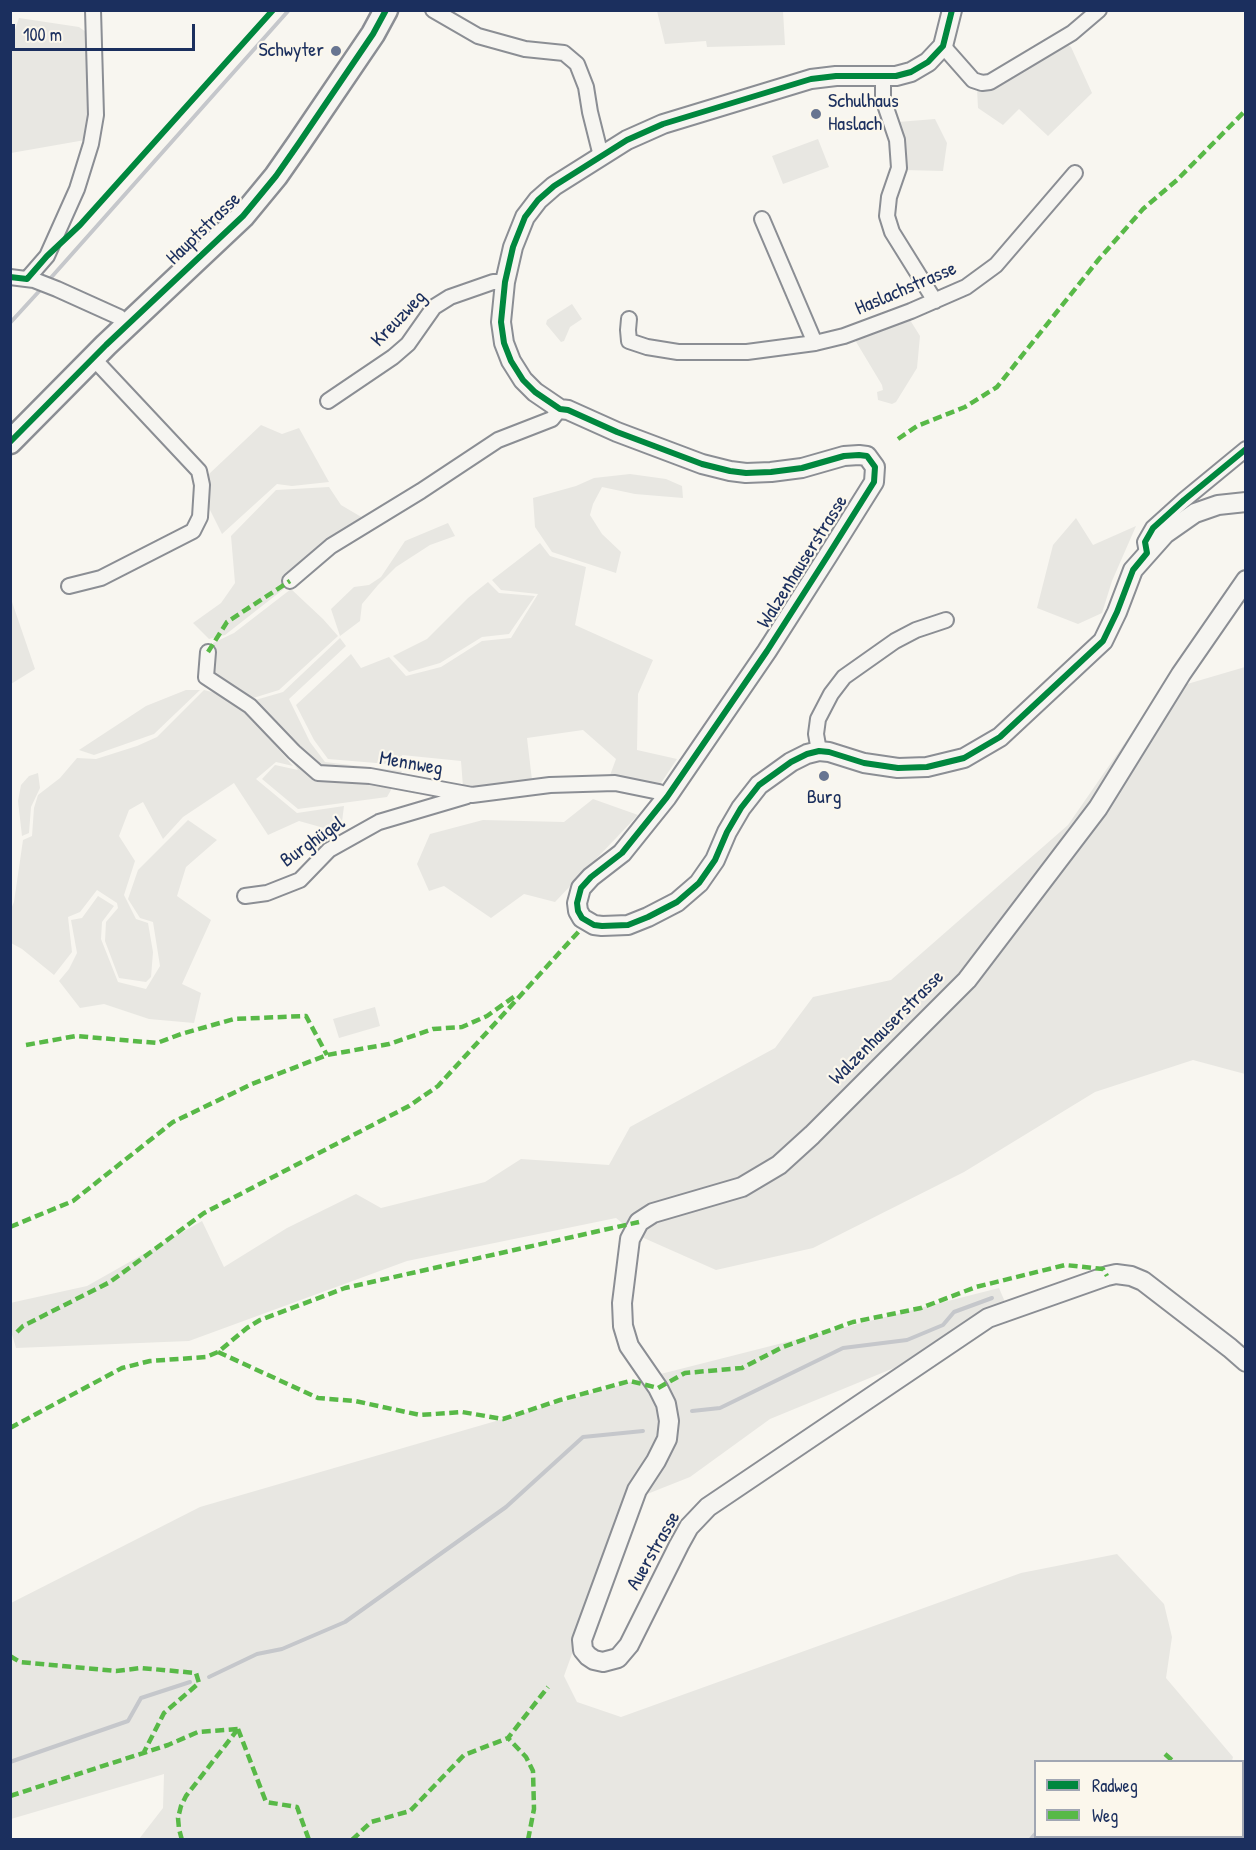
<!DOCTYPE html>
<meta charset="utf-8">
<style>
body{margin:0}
#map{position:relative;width:1256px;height:1850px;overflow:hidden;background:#f8f6f0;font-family:"Patrick Hand",sans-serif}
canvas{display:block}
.frame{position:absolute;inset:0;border:12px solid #1b2f5e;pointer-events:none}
.legend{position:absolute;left:1034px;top:1760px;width:210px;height:78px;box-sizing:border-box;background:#fbf7ec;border:2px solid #a1a7b3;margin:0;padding:8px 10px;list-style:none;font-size:18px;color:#1b2f5e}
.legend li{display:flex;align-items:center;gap:12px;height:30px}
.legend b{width:30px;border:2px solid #a1a7b3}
.scale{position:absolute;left:12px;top:24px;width:183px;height:27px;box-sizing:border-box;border:3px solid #1b2f5e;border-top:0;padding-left:8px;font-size:18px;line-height:21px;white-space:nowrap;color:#1b2f5e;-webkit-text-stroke:4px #fbf7ec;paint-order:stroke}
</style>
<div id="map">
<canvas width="1256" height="1850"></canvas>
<div class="frame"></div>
<ul class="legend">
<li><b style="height:8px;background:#00873e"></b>Radweg</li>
<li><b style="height:8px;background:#58b947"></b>Weg</li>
</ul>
<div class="scale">100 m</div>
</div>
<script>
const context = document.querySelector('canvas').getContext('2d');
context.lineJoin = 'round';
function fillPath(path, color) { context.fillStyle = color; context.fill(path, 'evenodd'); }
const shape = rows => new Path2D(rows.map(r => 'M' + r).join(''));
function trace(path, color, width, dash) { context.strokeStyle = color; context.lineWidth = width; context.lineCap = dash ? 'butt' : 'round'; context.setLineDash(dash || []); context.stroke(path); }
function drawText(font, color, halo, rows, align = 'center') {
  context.font = font + ' "Patrick Hand",sans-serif'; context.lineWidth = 4.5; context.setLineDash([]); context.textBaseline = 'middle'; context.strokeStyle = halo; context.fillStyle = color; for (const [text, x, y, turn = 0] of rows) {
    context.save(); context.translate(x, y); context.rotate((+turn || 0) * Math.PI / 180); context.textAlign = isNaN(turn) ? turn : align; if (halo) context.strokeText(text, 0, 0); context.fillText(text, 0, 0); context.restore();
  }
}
const green = shape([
 [657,11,783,11,785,45,707,47,706,41,665,44],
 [19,18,79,27,86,32,90,116,85,140,11,153,11,41],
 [1067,44,1071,47,1092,93,1048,136,1019,109,1003,125,978,108,977,89,988,88,1059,46],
 [935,119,947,143,943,171,904,170,898,122],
 [818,139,829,167,783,184,772,156],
 [572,304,582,319,570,327,564,341,561,342,546,324,547,320],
 [910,320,920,336,917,368,896,402,892,404,878,400,877,392,883,390,882,385,855,340],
 [261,425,282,434,299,428,329,482,292,486,277,484,222,534,208,506,209,474],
 [630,474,666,479,682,486,683,498,635,494,602,487,593,504,590,515,602,534,621,552,616,573,552,552,535,527,533,498,576,486,594,478],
 [329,487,341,505,363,518,312,551,286,579,285,588,225,635,209,639,193,623,221,603,235,583,231,536,276,490],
 [1076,518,1093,545,1136,526,1112,581,1102,613,1078,624,1037,608,1053,545],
 [448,523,455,536,430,545,396,567,378,585,362,604,360,621,340,636,331,609,354,587,369,585,381,577,405,541],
 [540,543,550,556,586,567,575,625,653,660,638,694,637,750,677,759,659,786,609,778,616,759,583,730,527,738,532,780,477,789,463,787,461,761,402,755,400,765,328,759,314,740,296,705,351,654,361,668,389,657,406,676,441,667,482,641,511,638,538,594,501,590,492,580],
 [488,582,499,593,535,596,509,634,482,637,440,663,409,672,393,656,427,639,468,598],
 [291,589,323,619,338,636,279,690,250,699,216,675,210,660,213,643,234,633],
 [11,599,35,669,11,684,10,684],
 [340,638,346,646,289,699,310,742,325,762,402,771,387,797,298,809,262,779,275,765,298,770,252,701,283,692],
 [1245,667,1245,1074,1193,1060,1095,1092,964,1172,813,1248,716,1270,637,1235,616,1218,407,1261,189,1341,16,1348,11,1331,10,1303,87,1286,202,1221,224,1267,287,1228,356,1194,381,1208,485,1182,521,1159,609,1165,630,1127,775,1048,813,997,891,980,1068,825,1160,692],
 [186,690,200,690,154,734,94,755,79,750,146,706],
 [204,690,224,695,246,711,293,766,276,762,256,779,297,813,344,806,342,822,324,828,299,821,268,835,234,783,183,817,163,839,143,802,129,810,119,836,135,861,124,895,136,919,148,923,153,952,151,977,146,982,119,978,105,941,106,922,118,908,117,903,97,890,80,912,68,917,72,952,54,975,22,949,11,943,11,909,14,902,23,840,32,836,34,808,38,795,60,778,77,758,96,759,137,746,157,737],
 [38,773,40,788,31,807,29,833,22,836,18,801,21,785,29,776],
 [593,799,638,815,555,902,524,894,491,918,444,886,429,891,417,864,430,834,483,820,564,822],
 [188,820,217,840,186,867,177,896,211,920,182,984,201,993,194,1023,149,1019,104,1004,80,1008,59,981,69,969,77,953,71,920,82,918,98,896,114,906,102,922,101,939,118,982,146,989,160,966,153,922,140,918,128,899,138,870],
 [375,1007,380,1026,339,1038,333,1019],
 [999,1288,1005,1302,894,1368,770,1419,690,1477,627,1502,564,1676,577,1702,621,1717,1021,1573,1117,1554,1164,1604,1172,1637,1166,1678,1233,1757,1232,1761,1036,1762,1036,1836,1233,1836,1235,1839,139,1839,163,1808,164,1774,11,1819,11,1603,200,1507,637,1380]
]);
const stream = shape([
 [48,281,289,10],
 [10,323,43,287],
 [692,1411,720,1408,843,1348,907,1340,943,1325,954,1312,992,1298],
 [209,1677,257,1654,282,1649,345,1622,506,1507,583,1437,643,1431],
 [10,1762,128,1721,141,1698,190,1682],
 [1030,1840,1036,1833]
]);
const minor = shape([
 [433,10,478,36,525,49,564,53,577,64,586,87,590,112,601,156],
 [943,46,973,80,982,83,990,82,1072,33,1099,10],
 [883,76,883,99,897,140,899,168,889,197,887,216,892,232,935,301],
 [762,219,815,343],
 [10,277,34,280,57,289,119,317,127,325],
 [27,279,47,256,77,189,91,144,96,115,93,10],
 [629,319,628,330,629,341,647,347,678,352,747,352,815,343,844,336,911,311,966,287,996,265,1075,173],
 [328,401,393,357,408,344,434,307,450,297,493,282,505,282],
 [1147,553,1145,542,1153,528,1184,500,1246,449],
 [290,581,331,546,421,491,498,440,552,419,560,409],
 [69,586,101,578,193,531,200,517,202,485,199,471,93,358],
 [208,652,206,677,250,706,294,752,318,773,370,776,472,795,550,785,615,783,659,792,667,797],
 [819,751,816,734,818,719,831,694,844,677,895,641,916,630,946,620],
 [245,896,267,893,300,880,329,850,379,822,467,796]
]);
const tertiary = shape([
 [952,10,943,46,928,62,911,72,896,76,836,76,811,79,663,124,627,140,554,186,538,200,525,217,513,247,505,282,501,322,504,343,511,361,523,380,535,392,560,409,568,410,617,432,702,464,730,471,746,473,771,472,802,468,844,456,859,455,867,456,875,467,874,482,827,557,767,651,667,797,622,853,591,877,581,888,577,903,578,911,582,918,594,925,602,926,628,925,648,917,677,902,699,883,715,860,727,832,741,808,759,785,791,762,807,754,819,751,829,752,864,763,898,768,927,767,964,758,1000,737,1103,641,1117,612,1133,570,1165,534,1195,513,1218,505,1246,502],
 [1246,580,1181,674,1098,808,967,980,812,1135,779,1165,742,1187,653,1213,639,1222,630,1239,622,1303,623,1326,629,1346,658,1388,666,1404,669,1421,667,1439,656,1461,637,1490,582,1640,583,1650,588,1656,594,1660,603,1662,618,1658,629,1645,679,1545,689,1527,708,1507,988,1318,1107,1276,1116,1274,1131,1276,1143,1281,1230,1348,1246,1362]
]);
const primary = shape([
 [10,442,106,345,243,216,276,176,299,143,373,34,386,10]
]);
const quiet = shape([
 [898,439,917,426,965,407,997,387,1099,259,1143,209,1177,180,1246,110],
 [208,652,227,622,290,581],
 [26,1045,76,1036,157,1043,181,1034,234,1019,306,1016,327,1055],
 [10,1227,73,1201,173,1122,252,1084,327,1055,389,1044,433,1029,462,1027,487,1016,515,996],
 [17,1332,23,1326,110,1282,204,1213,409,1106,438,1086,581,929],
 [218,1352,318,1398,355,1401,420,1415,462,1412,503,1419,560,1400,630,1381,658,1388,685,1373,742,1368,783,1347,853,1322,921,1308,976,1287,1065,1265,1103,1269,1107,1276],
 [10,1428,122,1368,150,1361,206,1357,218,1352,247,1328,260,1320,345,1288,639,1222],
 [10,1656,20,1662,116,1671,141,1668,196,1673,199,1683,164,1713,144,1752],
 [238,1729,266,1802,297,1807,309,1840],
 [1165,1754,1174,1762],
 [10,1796,168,1745,198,1732,238,1729],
 [182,1840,179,1829,178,1818,181,1806,186,1796,238,1729],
 [352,1840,371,1822,410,1811,464,1755,508,1738],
 [528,1840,534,1809,533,1771,526,1757,508,1738,548,1687],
 [1099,1840,1104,1836]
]);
const cycleway = shape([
 [952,10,943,46,928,62,911,72,896,76,836,76,811,79,663,124,627,140,554,186,538,200,525,217,513,247,505,282,501,322,504,343,511,361,523,380,535,392,560,409,568,410,617,432,702,464,730,471,746,473,771,472,802,468,844,456,859,455,867,456,875,467,874,482,827,557,767,651,667,797,622,853,591,877,581,888,577,903,578,911,582,918,594,925,602,926,628,925,648,917,677,902,699,883,715,860,727,832,741,808,759,785,791,762,807,754,819,751,829,752,864,763,898,768,927,767,964,758,1000,737,1103,641,1117,612,1133,570,1147,553,1145,542,1153,528,1184,500,1246,449],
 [10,277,27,279,47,256,80,225,273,10],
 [10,442,106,345,243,216,276,176,299,143,373,34,386,10]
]);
const markers = [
 [336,51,6,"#687591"],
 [816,114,6,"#687591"],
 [824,776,6,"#687591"]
];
const poiNames = [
 ["Schwyter",324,51],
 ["Schulhaus",828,102,"left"],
 ["Haslach",828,125,"left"],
 ["Burg",824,798,"center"]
];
const streetNames = [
 ["Hauptstrasse",204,229,-44],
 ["Haslachstrasse",906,289,-23],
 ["Kreuzweg",399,319,-46],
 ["Walzenhauserstrasse",803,562,-58],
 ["Mennweg",411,764,10],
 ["Burghügel",313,842,-35],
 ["Walzenhauserstrasse",887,1028,-45],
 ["Auerstrasse",654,1551,-60]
];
fillPath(green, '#e8e7e2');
trace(stream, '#c5c7cb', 4);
trace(minor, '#8b8e94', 18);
trace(tertiary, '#8b8e94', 22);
trace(primary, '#8b8e94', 27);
trace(minor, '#f6f5f1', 14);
trace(tertiary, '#f6f5f1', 18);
trace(primary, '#f6f5f1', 22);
trace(quiet, '#58b947', 4.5, [9, 4.5]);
trace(cycleway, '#00873e', 6);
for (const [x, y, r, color] of markers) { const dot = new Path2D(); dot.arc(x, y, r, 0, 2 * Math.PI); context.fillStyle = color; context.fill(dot); trace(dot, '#fbf7ec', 2); }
drawText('20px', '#1b2f5e', '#fbf7ec', poiNames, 'right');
drawText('20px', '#1b2f5e', '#fbf7ec', streetNames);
</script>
